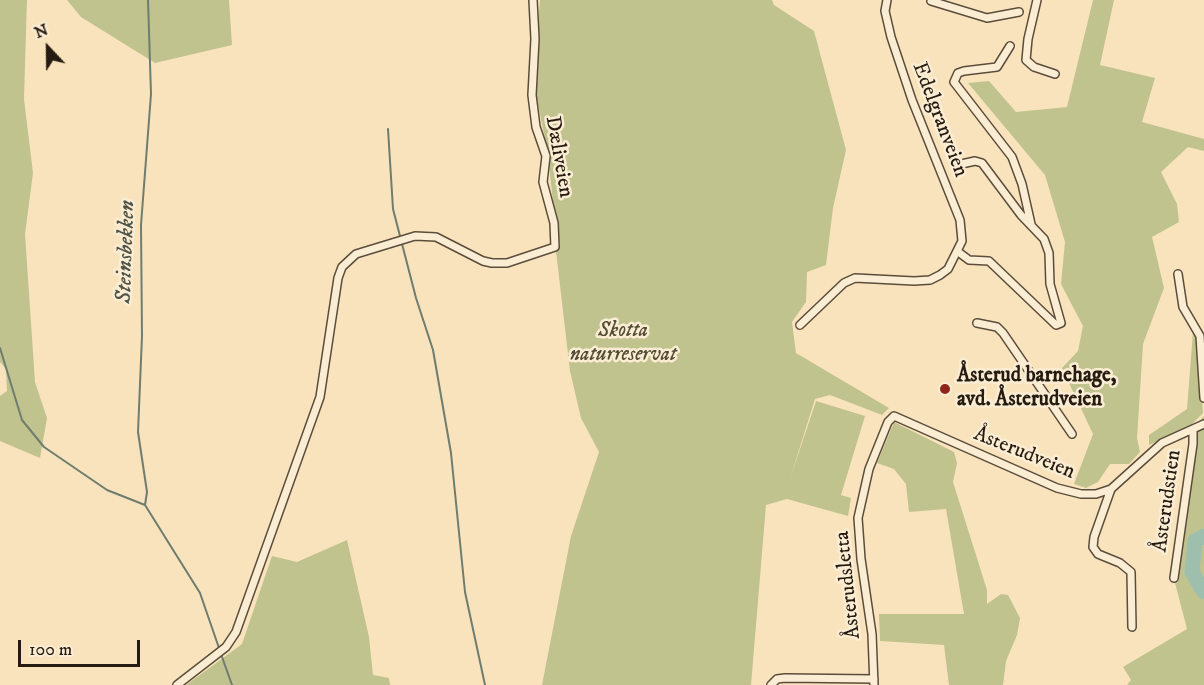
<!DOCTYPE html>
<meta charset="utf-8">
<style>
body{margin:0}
#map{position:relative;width:1204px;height:685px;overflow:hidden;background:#f9e3bc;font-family:"IM FELL DW Pica",serif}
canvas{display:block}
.north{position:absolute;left:18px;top:18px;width:60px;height:60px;-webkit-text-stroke:4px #fbedd3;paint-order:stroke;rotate:338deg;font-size:16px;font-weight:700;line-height:24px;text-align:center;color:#261b10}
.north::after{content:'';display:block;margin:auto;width:21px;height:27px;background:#261b10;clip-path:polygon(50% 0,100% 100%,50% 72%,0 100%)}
.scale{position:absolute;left:18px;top:640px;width:122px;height:27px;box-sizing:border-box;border:3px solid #261b10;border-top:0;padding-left:8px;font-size:18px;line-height:21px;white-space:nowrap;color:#261b10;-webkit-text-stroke:4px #fbedd3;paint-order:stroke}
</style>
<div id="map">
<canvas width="1204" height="685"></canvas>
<div class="north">N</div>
<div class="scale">100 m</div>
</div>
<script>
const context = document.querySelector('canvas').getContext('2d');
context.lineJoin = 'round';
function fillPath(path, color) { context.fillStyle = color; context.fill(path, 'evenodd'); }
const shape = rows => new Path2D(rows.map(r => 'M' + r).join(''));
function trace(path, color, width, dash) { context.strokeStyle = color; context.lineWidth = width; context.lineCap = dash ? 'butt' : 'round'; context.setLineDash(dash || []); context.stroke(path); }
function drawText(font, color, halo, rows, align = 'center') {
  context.font = font + ' "IM FELL DW Pica",serif'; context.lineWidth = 5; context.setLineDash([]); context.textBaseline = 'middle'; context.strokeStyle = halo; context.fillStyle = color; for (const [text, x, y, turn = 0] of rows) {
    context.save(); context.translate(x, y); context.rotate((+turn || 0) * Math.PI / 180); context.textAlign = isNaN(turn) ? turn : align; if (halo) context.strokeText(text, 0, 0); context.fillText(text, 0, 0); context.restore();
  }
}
const green = shape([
 [0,0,27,0,24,99,33,173,25,234,35,382,47,418,40,458,0,441,0,396,7,391,6,369,0,362],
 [67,0,229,0,232,45,155,63,81,17],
 [540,0,772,0,774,5,814,31,846,150,833,208,826,265,807,272,806,302,792,322,796,353,889,408,882,415,830,395,815,399,790,479,816,401,865,416,841,495,851,498,848,516,787,499,766,505,751,685,542,685,571,536,599,452,581,418,570,371,550,200,553,202,547,148,533,81],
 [1093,0,1114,0,1100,65,1155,78,1142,122,1204,139,1204,151,1188,147,1161,172,1177,204,1179,222,1152,237,1164,288,1143,344,1137,438,1140,452,1129,464,1110,464,1098,482,1086,488,1074,484,1093,434,1062,368,1078,351,1083,326,1061,284,1065,242,1045,175,968,83,989,81,1016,112,1067,107],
 [1193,332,1197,332,1203,413,1191,425,1149,445,1149,435,1187,409],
 [1204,416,1204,685,1127,685,1131,680,1123,667,1187,629,1174,579,1195,426],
 [894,422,954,452,957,463,953,482,987,590,987,604,1001,594,1008,595,1020,618,1017,635,1006,661,1003,685,949,685,944,645,880,641,879,614,964,614,946,509,909,512,906,484,894,469,877,463],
 [347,540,369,637,373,675,389,678,390,685,186,685,242,644,272,556,297,562]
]);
const stream = shape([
 [388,129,393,209,416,298,433,350,451,453,465,592,485,685],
 [0,348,22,420,44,447,107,490,145,505],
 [145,505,147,492,138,432,142,336,141,225,151,94,148,0],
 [145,505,200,593,219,648],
 [221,654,232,685]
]);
const river = shape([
 [1204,536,1195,541,1192,572,1204,592]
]);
const street = shape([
 [1037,0,1028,39,1026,60,1034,67,1055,74],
 [931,1,987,18,1019,12],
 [1010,46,997,67,964,71,958,73,954,82,1012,157,1022,184,1031,224],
 [957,165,975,161,982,163,1021,215,1044,239,1049,253,1050,284,1061,323,1056,325,989,261,969,260,957,251],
 [1178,274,1183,307,1200,336,1204,398],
 [977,323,997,327,1003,333,1072,434],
 [800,325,844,283,855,278,914,281,930,280,940,275,948,269,962,241,960,220,912,100,891,37,885,11,887,0],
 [1111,489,1094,537,1093,547,1098,554,1120,563,1131,572,1132,627],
 [1174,578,1193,444,1193,429],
 [177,685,226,647,236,632,320,397,338,278,342,267,356,254,415,236,436,237,483,261,492,263,507,263,555,247,554,223,543,182,546,156,536,127,532,95,535,39,533,0],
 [771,685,777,679,785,678,874,679],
 [874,685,872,634,861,559,858,518,869,469,888,422,894,416,1057,488,1081,494,1096,494,1111,489,1162,443,1204,424]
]);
const markers = [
 [945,389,6,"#8f2418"]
];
const streetNames = [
 ["Edelgranveien",939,120,69],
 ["Dæliveien",558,157,80],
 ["Åsterudveien",1024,454,22],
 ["Åsterudstien",1168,501,-82],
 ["Åsterudsletta",849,585,-96]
];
const parkNames = [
 ["Skotta",623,332],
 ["naturreservat",623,356]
];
const poiNames = [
 ["Åsterud barnehage,",957,377],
 ["avd. Åsterudveien",957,401]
];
const waterNames = [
 ["Steinsbekken",127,252,-88]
];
fillPath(green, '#c0c38e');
trace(stream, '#6e7d6f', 2);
trace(river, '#9ebeae', 15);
trace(street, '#5b4d3b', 10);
trace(street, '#fbedd3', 7);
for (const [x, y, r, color] of markers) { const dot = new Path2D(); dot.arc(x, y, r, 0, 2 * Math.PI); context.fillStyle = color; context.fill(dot); trace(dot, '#fbedd3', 2); }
drawText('21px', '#261b10', '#fbedd3', streetNames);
drawText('italic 21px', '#544d36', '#fbedd3', parkNames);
drawText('bold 21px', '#261b10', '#fbedd3', poiNames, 'left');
drawText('italic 22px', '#505447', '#fbedd3', waterNames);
</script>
